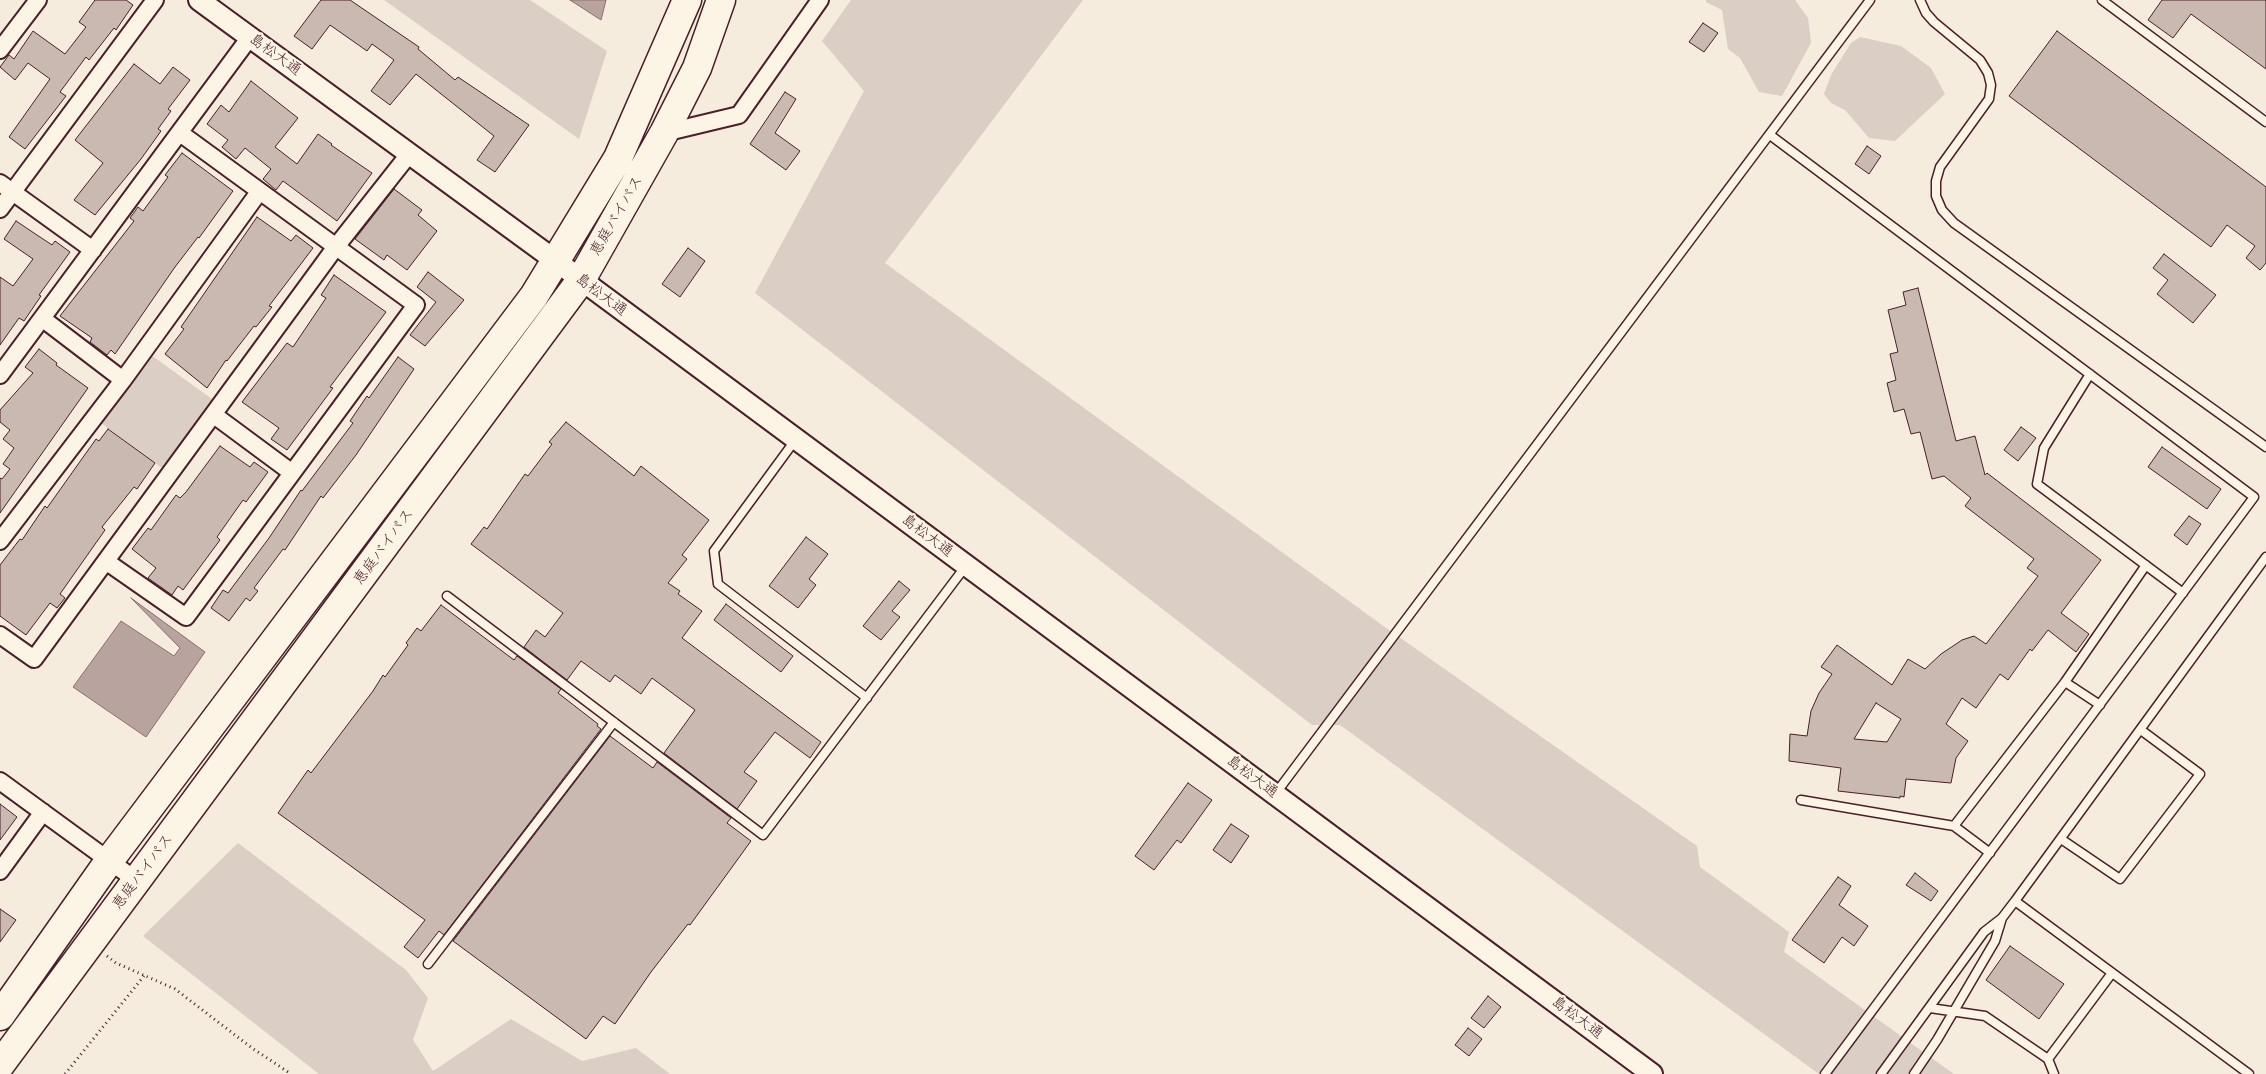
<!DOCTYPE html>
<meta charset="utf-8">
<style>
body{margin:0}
canvas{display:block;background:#f5ecde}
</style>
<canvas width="2266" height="1074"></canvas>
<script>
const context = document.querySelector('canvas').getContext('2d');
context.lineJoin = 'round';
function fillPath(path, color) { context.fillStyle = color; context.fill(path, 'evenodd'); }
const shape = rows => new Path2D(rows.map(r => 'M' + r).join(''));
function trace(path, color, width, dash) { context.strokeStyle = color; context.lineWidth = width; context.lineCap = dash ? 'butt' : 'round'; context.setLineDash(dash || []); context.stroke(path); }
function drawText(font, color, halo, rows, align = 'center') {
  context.font = font + ' "Balsamiq Sans","Klee One",sans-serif'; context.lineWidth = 4.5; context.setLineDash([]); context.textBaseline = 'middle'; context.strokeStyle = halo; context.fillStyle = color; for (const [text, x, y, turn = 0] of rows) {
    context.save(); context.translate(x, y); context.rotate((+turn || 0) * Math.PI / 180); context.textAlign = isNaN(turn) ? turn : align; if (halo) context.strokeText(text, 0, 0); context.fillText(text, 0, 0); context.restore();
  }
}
const green = shape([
 [384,0,530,0,607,51,579,139],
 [851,0,1083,0,885,263,1382,625,1697,846,1700,867,1789,932,1784,952,1954,1074,1819,1074,1340,725,1312,725,755,293,864,91,822,41],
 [1706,0,1795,0,1808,18,1811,43,1782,96,1759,92,1740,58,1728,49,1722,10,1706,2],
 [1860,37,1901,46,1931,68,1945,94,1895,141,1869,138,1845,110,1831,103,1824,94,1831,75,1851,43],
 [151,355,212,399,162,468,101,423],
 [238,843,406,970,428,998,413,1040,433,1071,511,1019,582,1061,636,1048,670,1074,319,1074,143,936]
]);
const water = shape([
 [570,0,606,0,601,20,570,0],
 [131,598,205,652,146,737,73,687,121,621,174,656,180,648,131,598]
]);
const building = shape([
 [95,0,126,0,133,5,116,30,114,28,89,60,86,57,60,92,66,96,25,149,9,137,50,79,28,63,15,80,0,67,9,55,14,59,33,31,65,54,86,27,79,22,95,0],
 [321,0,350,0,419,47,418,49,455,80,458,77,529,125,495,172,477,160,494,136,416,74,390,105,371,91,394,60,372,44,367,51,330,25,312,49,294,36,321,0],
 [2162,0,2266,0,2266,69,2191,14,2173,38,2148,20,2162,0],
 [1703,23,1718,33,1704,52,1689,42,1703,23],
 [2057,31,2266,187,2266,263,2260,270,2246,258,2255,246,2227,225,2211,247,2009,96,2057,31],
 [134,64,160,84,173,67,190,80,168,109,171,111,158,129,161,131,141,159,95,215,74,200,103,163,75,140,134,64],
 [251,81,298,118,275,147,297,164,318,134,332,144,331,145,372,173,337,221,283,181,276,190,263,179,271,169,245,148,236,159,222,147,228,140,207,124,221,105,229,112,251,81],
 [785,92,796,99,775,133,800,151,786,170,750,144,785,92],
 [1867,146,1881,156,1869,174,1855,164,1867,146],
 [182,153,233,191,199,238,198,237,175,267,115,354,111,350,107,355,90,342,92,338,60,316,134,221,130,218,138,207,143,211,168,177,165,175,182,153],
 [394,189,422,210,418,215,437,231,407,270,387,255,384,260,355,239,394,189],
 [257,217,291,241,296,235,313,248,269,306,272,307,256,327,254,326,227,361,226,360,207,388,165,354,184,329,181,327,257,217],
 [16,221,52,245,55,241,70,252,39,295,41,296,24,321,19,318,0,345,0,277,13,286,33,259,4,239,16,221],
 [688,248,705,261,680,297,662,284,688,248],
 [2164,254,2216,295,2193,323,2157,294,2168,280,2153,268,2164,254],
 [428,272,464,300,425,346,410,335,436,302,417,287,428,272],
 [334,275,386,312,330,387,333,388,287,450,271,439,279,428,242,402,287,343,293,347,326,298,321,295,334,275],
 [1918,288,1956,441,1975,436,1985,475,1987,473,2101,560,2061,613,2089,634,2076,652,2048,630,2032,651,2030,649,2008,680,2000,674,1976,708,1962,698,1946,724,1968,741,1956,758,1951,783,1906,779,1904,797,1900,796,1900,798,1838,791,1841,768,1789,761,1790,734,1807,736,1811,711,1819,693,1832,674,1821,667,1837,645,1892,685,1908,659,1925,669,1941,654,1962,640,1974,636,1986,644,2038,576,2027,568,2034,559,1965,506,1971,498,1944,476,1932,479,1920,432,1911,434,1904,409,1894,412,1887,383,1896,380,1890,354,1898,352,1888,310,1906,305,1903,292,1918,288],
 [1876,703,1901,719,1887,742,1854,739,1876,703],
 [39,349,57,363,56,365,88,388,0,513,0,478,2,479,10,469,3,464,14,448,3,439,10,430,0,422,0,410,33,373,25,367,39,349],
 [398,357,414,369,356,455,323,498,321,496,285,550,283,549,254,588,258,591,250,601,246,598,229,621,211,608,223,590,228,593,269,538,301,490,302,491,353,423,350,421,367,396,369,398,398,357],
 [566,422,634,476,641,466,709,520,682,555,687,559,668,583,680,591,678,594,702,611,682,638,821,742,810,758,775,732,744,772,757,781,737,809,664,753,695,710,652,678,641,694,615,675,610,682,581,661,567,680,524,647,536,630,545,637,563,613,471,544,484,527,487,529,525,474,528,476,552,444,549,442,566,422],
 [2021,427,2036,438,2018,461,2004,450,2021,427],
 [108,429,155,463,137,489,134,487,102,527,105,530,60,594,65,598,57,608,50,603,26,635,0,616,0,565,20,539,22,540,45,506,47,508,96,439,99,441,108,429],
 [220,446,250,467,254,462,268,472,246,502,243,500,217,537,220,540,183,590,178,586,172,595,148,578,156,568,132,549,148,528,151,530,176,495,180,498,186,492,220,446],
 [2162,447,2221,489,2207,509,2148,467,2162,447],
 [2189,516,2201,524,2187,545,2174,535,2189,516],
 [806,537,828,554,809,579,816,585,798,608,769,586,806,537],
 [899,581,910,590,892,611,900,617,881,640,863,626,899,581],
 [726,604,793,656,781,672,714,620,726,604],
 [441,605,514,660,517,656,561,689,558,693,598,724,597,726,601,729,444,935,439,931,418,958,404,947,425,920,278,813,308,770,311,773,373,691,383,675,385,677,408,645,406,643,417,628,421,631,441,605],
 [610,736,653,768,657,762,731,818,727,823,751,841,690,925,688,924,651,972,615,1024,603,1016,586,1039,453,941,610,736],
 [1188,783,1212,800,1181,843,1177,840,1154,870,1135,856,1188,783],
 [0,804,17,817,0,840,0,804],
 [1231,824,1249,836,1231,863,1213,850,1231,824],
 [1915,873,1938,891,1931,901,1906,885,1915,873],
 [1838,877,1851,886,1839,905,1868,926,1854,946,1842,937,1824,963,1792,940,1838,877],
 [0,909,16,920,0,942,0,909],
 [2010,946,2064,984,2039,1019,1986,980,2010,946],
 [1488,996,1501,1007,1484,1028,1471,1018,1488,996],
 [1468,1028,1482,1039,1469,1056,1455,1045,1468,1028]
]);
const path = shape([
 [107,956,116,963,175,989,252,1048,291,1074],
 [65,1074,144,976]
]);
const service = shape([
 [1920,0,1926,13,1934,22,1980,60,1988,73,1991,85,1989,99,1940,167,1936,181,1936,196,1942,210,1954,223,2266,447],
 [2102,0,2266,122],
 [1770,135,2254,497,1825,1074],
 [2090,374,2044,448,2037,484,2183,593],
 [796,439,714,551,718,584,867,698],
 [447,596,763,835,965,567],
 [2100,705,2065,682,2146,565],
 [1276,793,1870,0],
 [1801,800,1954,826],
 [2061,839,2120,879,2200,774,2141,730],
 [1990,853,1954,826,2065,682],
 [2015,901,2249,1074],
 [428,964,614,722],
 [1930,1008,1985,1016,2048,1059,2112,973],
 [2048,1059,2054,1074],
 [1881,1074,1984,932,2002,918,2015,901,2266,557],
 [1914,1074,1937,1040,1995,941,2002,918]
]);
const minor = shape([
 [0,50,38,0],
 [664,133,739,115,820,0],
 [0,183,93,250],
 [0,209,155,0],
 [43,319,123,380],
 [0,375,250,37],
 [214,415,291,472],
 [0,541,123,380,259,192],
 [107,562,186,617,416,305,180,133],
 [0,635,34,659,335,248,410,153],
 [0,781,137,881],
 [0,871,43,812]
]);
const tertiary = shape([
 [199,0,556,261,1652,1074]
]);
const trunk = shape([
 [0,1016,109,861,534,296,618,158,687,0],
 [0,1065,581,280,664,133,697,68,721,0]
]);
const streetNames = [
 ["島松大通",275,55,36],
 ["恵庭バイパス",617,216,-60],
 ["島松大通",601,295,37],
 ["島松大通",927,536,37],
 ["恵庭バイパス",384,547,-54],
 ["島松大通",1252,777,37],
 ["恵庭バイパス",143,872,-53],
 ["島松大通",1577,1018,37]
];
fillPath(green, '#dbcec4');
fillPath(water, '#b8a39e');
trace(water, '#8c6e70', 1);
fillPath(building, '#cab9b1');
trace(building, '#4a1f2b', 1);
trace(service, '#4a1f2b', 11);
trace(minor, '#4a1f2b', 20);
trace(tertiary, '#4a1f2b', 24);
trace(trunk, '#4a1f2b', 31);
trace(path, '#4a1f2b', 3, [1, 4]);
trace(service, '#fcf5e5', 8);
trace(minor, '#fcf5e5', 16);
trace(tertiary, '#fcf5e5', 20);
trace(trunk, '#fcf5e5', 28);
drawText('15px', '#4a1f2b', '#fcf5e5', streetNames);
</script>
